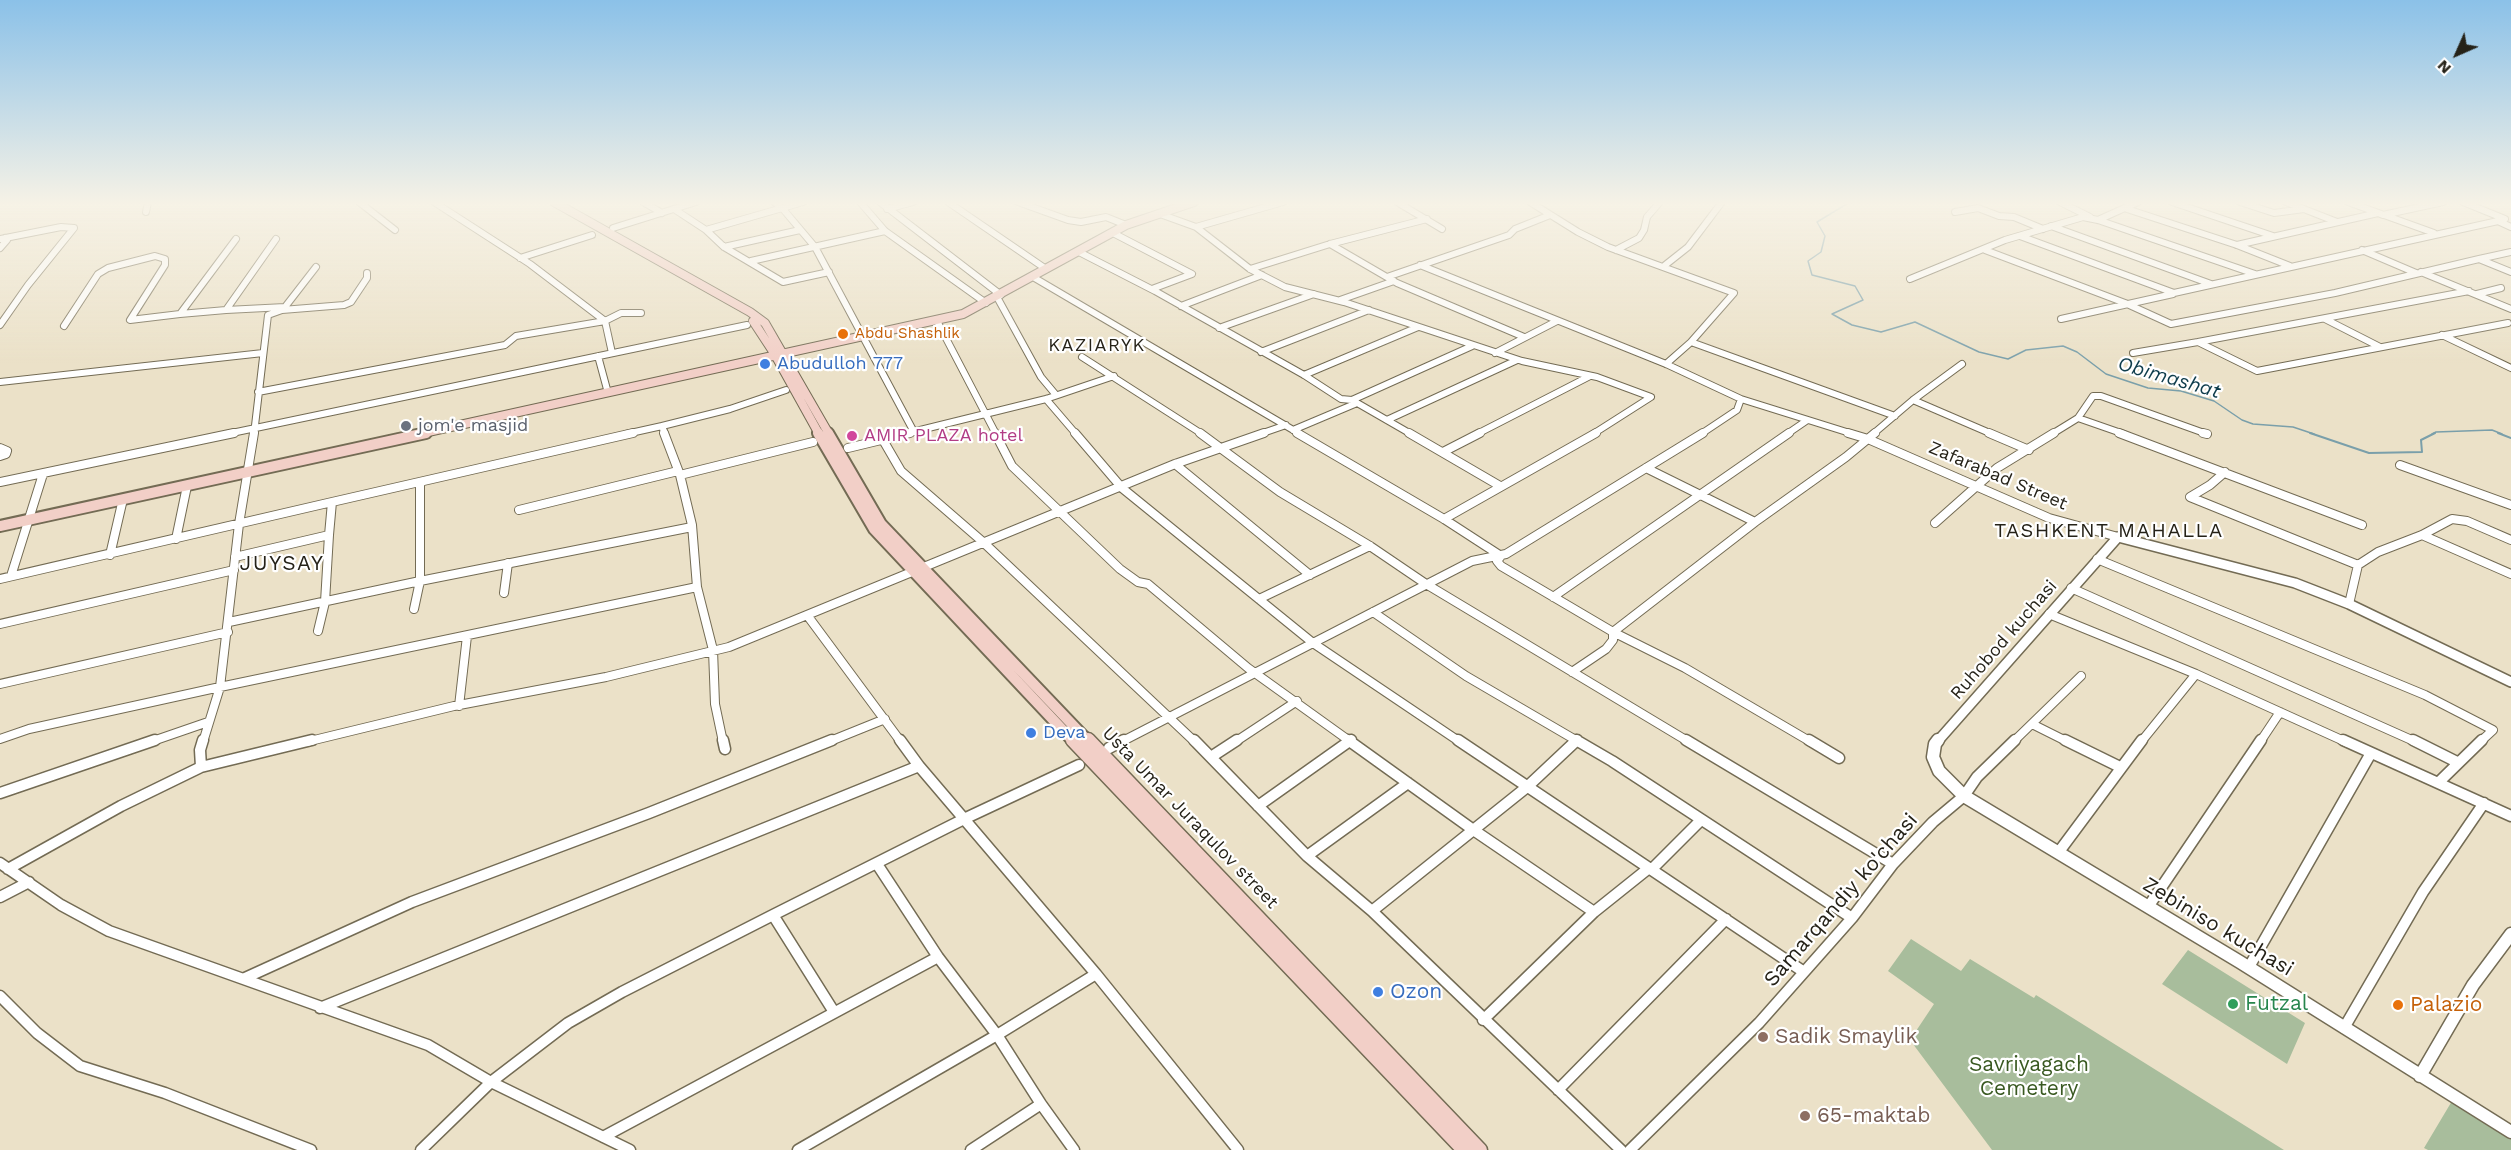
<!DOCTYPE html>
<style>
body{margin:0}
#map{position:relative;width:2511px;height:1150px;overflow:hidden;background:#ebe1c8;font-family:"Work Sans",sans-serif}
canvas{display:block}
.north{position:absolute;left:2427px;top:24px;width:60px;height:60px;-webkit-text-stroke:4px #fff;paint-order:stroke;rotate:225deg;font-size:16px;font-weight:700;line-height:24px;text-align:center;color:#252218}
.north::after{content:'';display:block;margin:auto;width:21px;height:27px;background:#252218;clip-path:polygon(50% 0,100% 100%,50% 72%,0 100%)}
</style>
<div id="map">
<canvas width="2511" height="1150"></canvas>
<div class="north">N</div>
</div>
<script>
const context = document.querySelector('canvas').getContext('2d');
context.lineJoin = 'round';
function fillPath(path, color) { context.fillStyle = color; context.fill(path, 'evenodd'); }
const shape = rows => new Path2D(rows.map(r => 'M' + r).join(''));
function trace(path, color, width, dash) { context.strokeStyle = color; context.lineWidth = width; context.lineCap = dash ? 'butt' : 'round'; context.setLineDash(dash || []); context.stroke(path); }
function drawText(font, color, halo, rows, align = 'center') {
  context.font = font + ' "Work Sans",sans-serif'; context.lineWidth = 4.5; context.setLineDash([]); context.textBaseline = 'middle'; context.strokeStyle = halo; context.fillStyle = color; for (const [text, x, y, turn = 0] of rows) {
    context.save(); context.translate(x, y); context.rotate((+turn || 0) * Math.PI / 180); context.textAlign = isNaN(turn) ? turn : align; if (halo) context.strokeText(text, 0, 0); context.fillText(text, 0, 0); context.restore();
  }
}
const green = shape([
 [1911,939,1961,971,1970,959,2034,998,2036,995,2284,1150,1992,1150,1910,1040,1934,1004,1888,971],
 [2188,950,2305,1023,2287,1064,2162,984],
 [2452,1101,2511,1136,2511,1150,2428,1150,2424,1148]
]);
const streamFar1 = shape([
 [1850,202,1817,222,1825,236,1821,252,1808,261,1812,275,1855,286,1863,300,1832,314,1852,325,1881,332,1915,322,1979,352,2008,359,2026,350,2063,346,2077,352,2106,374,2148,388,2181,391,2214,401,2242,420,2253,424,2293,427,2314,434],
 [2432,434,2436,432,2492,430,2502,434]
]);
const stream = shape([
 [2310,433,2369,453,2422,452,2421,440,2435,433],
 [2498,433,2511,438]
]);
const minorFar2 = shape([
 [359,202,395,230],
 [434,202,530,264,605,321,621,313,641,313],
 [643,202,662,213],
 [774,202,783,209,815,247,914,432],
 [860,202,885,231,986,303],
 [880,202,1001,295],
 [948,202,1046,269],
 [1018,202,1068,220,1081,222,1106,217,1126,225],
 [1397,202,1442,229],
 [1530,202,1578,232,1608,247,1734,293,1691,342,1666,364],
 [2060,202,2090,217],
 [2172,202,2273,236],
 [2240,202,2274,213,2304,209],
 [2286,202,2337,222],
 [2348,202,2434,233],
 [2463,202,2505,219,2498,221,2511,227],
 [674,209,706,230,724,247,783,282,829,272],
 [887,209,913,202],
 [2127,209,2237,245,2290,266],
 [146,212,148,202],
 [1955,212,1978,208,1999,216,2014,217,2043,229],
 [1160,214,1196,227,1250,269,1285,287,1344,302,1522,361,1597,377,1651,397,1593,434],
 [2098,220,2138,202],
 [2051,226,2211,284],
 [1196,227,1283,202],
 [613,228,696,202],
 [706,230,803,202],
 [1113,233,1192,274,1152,289],
 [2020,236,2174,293,2498,221],
 [0,239,61,227,74,228,28,285,0,325],
 [1330,244,1397,283,1524,337],
 [2237,245,2378,213,2383,215,2443,202],
 [724,247,800,230],
 [0,248,7,240,5,238],
 [1616,250,1639,238,1644,230,1647,217,1660,202],
 [1985,250,2125,303,2171,324,2335,293,2479,259],
 [2362,250,2416,273],
 [1079,252,1155,291,1304,375,1341,399,1352,400,1411,434],
 [2511,252,2479,259,2511,272],
 [520,258,592,235],
 [751,261,885,231],
 [1420,265,1666,364,1741,399,1853,434],
 [1664,266,1688,247,1722,202],
 [1250,269,1330,244,1427,219],
 [2421,272,2511,309],
 [1033,277,1300,434],
 [1387,277,1509,235,1515,229,1550,215],
 [1910,279,2005,240,2083,217,2098,220,2255,274],
 [2469,291,2198,342,2257,371,2508,323],
 [2477,294,2501,288],
 [997,297,1041,377,1056,395],
 [1340,300,1394,281],
 [1181,306,1262,275],
 [284,308,282,310,344,305,351,302,367,278,367,273],
 [226,310,285,307,316,267],
 [180,314,226,310,276,239],
 [2061,319,2173,294],
 [2325,319,2380,347],
 [937,321,996,434],
 [64,326,98,274,108,268,155,256,165,259,165,265,130,320,180,314,236,239],
 [1219,328,1314,294],
 [2442,335,2511,368],
 [1691,342,1895,416],
 [1261,352,1369,310],
 [1495,353,1557,321],
 [2133,353,2198,342],
 [598,356,608,393],
 [1082,357,1202,434],
 [1304,375,1418,327],
 [0,382,263,353],
 [258,392,505,345,516,336,605,321,612,353],
 [1046,399,1076,434],
 [1352,400,1472,346],
 [1913,400,1992,434],
 [2078,418,2124,434],
 [1387,420,1517,360],
 [662,426,730,409,786,390],
 [1293,430,1357,403],
 [227,434,747,325],
 [254,434,268,315,282,310],
 [626,434,662,426,665,434],
 [904,434,1046,399,1114,376],
 [1260,434,1286,425],
 [1477,434,1590,376],
 [1701,434,1737,410,1741,399],
 [1787,434,1806,421],
 [1873,434,1913,400,1962,364],
 [2052,434,2078,418,2093,396,2101,396,2207,434]
]);
const minorFar1 = shape([
 [664,433,680,475,692,525,697,587,713,650,715,704,723,742],
 [995,433,1012,466,1120,569,1138,582,1148,584,1248,668,1351,742],
 [1075,433,1122,488,1313,643,1460,742],
 [1200,433,1280,492,1370,546,1426,584,1689,742],
 [1297,433,1444,519,1501,556,1497,561,1501,566,1613,632,1685,668,1811,742],
 [1409,433,1500,486],
 [1848,433,1868,439,2049,518,2118,537],
 [1989,433,2029,450],
 [2119,433,2362,525],
 [2203,433,2207,434],
 [883,440,901,471,983,542,1195,742],
 [0,448,7,451,6,454,0,456],
 [848,448,910,433],
 [1443,452,1480,433],
 [1175,464,1310,575],
 [2400,465,2511,505],
 [1646,468,1755,522],
 [2225,472,2210,485,2190,497,2358,565],
 [680,475,813,442],
 [0,482,234,433],
 [332,502,633,433],
 [519,510,678,471],
 [1444,519,1596,433],
 [1935,523,1997,468,2054,433],
 [2422,535,2511,574],
 [176,539,187,486],
 [110,555,123,499],
 [235,557,329,535,325,602,318,631],
 [2097,559,2425,695,2493,730,2480,742],
 [11,576,43,474],
 [0,579,332,502,329,535],
 [2071,588,2416,742],
 [504,593,508,563],
 [1553,597,1789,433],
 [1259,599,1370,546],
 [2349,604,2358,565,2378,552,2422,535,2452,519,2467,521,2511,540],
 [414,609,420,581,692,527],
 [1373,612,1466,676,1579,742],
 [2049,614,2196,674,2346,742],
 [807,615,901,742],
 [229,622,420,581,420,483],
 [0,624,234,570],
 [1572,672,1606,649,1613,640,1613,632,1755,522,1846,457,1875,433],
 [0,684,228,632],
 [459,706,467,636],
 [2032,724,2068,742],
 [0,739,29,729,220,687,697,587],
 [150,742,208,722],
 [203,742,220,687,239,524,254,433],
 [306,742,454,706,606,677,729,647,1175,464,1264,433],
 [828,742,885,719],
 [1121,742,1472,561,1506,554,1703,433],
 [1235,742,1297,701],
 [1349,742,1351,740],
 [1575,742,1577,740],
 [2013,742,2081,676],
 [2141,742,2196,674],
 [2260,742,2280,712]
]);
const minor = shape([
 [723,740,725,749],
 [900,740,919,766,1096,974,1238,1150],
 [1194,740,1307,856,1372,911,1621,1150],
 [1348,740,1472,829,1594,912],
 [1458,740,1804,972],
 [1576,740,1612,761,1852,918],
 [1686,740,1893,864],
 [1809,740,1839,758],
 [2065,740,2120,767],
 [2343,740,2511,816],
 [2413,740,2457,762],
 [1109,748,1124,740],
 [1211,757,1237,740],
 [201,767,200,750,203,740],
 [2439,782,2482,740],
 [0,793,155,740],
 [1258,806,1351,740],
 [2058,853,2142,740],
 [1307,856,1408,783],
 [0,863,61,905,109,931,428,1045,491,1082,630,1150],
 [877,864,938,957,997,1035,1041,1104,1074,1150],
 [8,869,121,806,201,767,312,740],
 [1651,870,1701,820],
 [0,897,29,882],
 [2148,907,2261,740],
 [1372,911,1527,787,1577,740],
 [773,915,834,1012],
 [2249,967,2371,753],
 [245,978,412,902,649,813,832,740],
 [0,996,37,1033,80,1066,165,1093,311,1150],
 [320,1008,919,766],
 [1483,1020,1594,912,1649,868],
 [2344,1028,2423,892,2484,803],
 [1558,1090,1726,919],
 [603,1137,938,957],
 [421,1150,491,1082,568,1023,622,992,773,915,966,818,1079,765],
 [798,1150,997,1035,1096,974],
 [971,1150,1041,1104],
 [1630,1150,1759,1023,1852,918,1893,864,1933,822,1964,796,1977,777,2015,740]
]);
const tertiaryFar1 = shape([
 [1937,742,2118,537,2295,583,2349,604,2511,682]
]);
const tertiary = shape([
 [1938,740,1935,744,1933,757,1939,771,1964,796,2240,962,2511,1132],
 [2420,1076,2473,985,2511,934]
]);
const secondaryFar2 = shape([
 [554,202,750,312,765,323,829,434],
 [753,321,774,353,819,434],
 [419,434,963,314,1126,225,1194,202]
]);
const secondaryFar1 = shape([
 [818,433,874,529,1074,742],
 [828,433,881,524,1089,742],
 [0,526,426,433]
]);
const secondary = shape([
 [1073,740,1464,1150],
 [1088,740,1480,1150]
]);
const markers = [
 [843,334,6,"#e8710a"],
 [765,364,6,"#3f7fe0"],
 [406,426,6,"#6b7280"],
 [852,436,6,"#d1479c"],
 [1031,733,6,"#3f7fe0"],
 [1378,992,6,"#3f7fe0"],
 [2233,1004,6,"#2e9e5b"],
 [2398,1005,6,"#e8710a"],
 [1763,1037,6,"#8d6e63"],
 [1805,1116,6,"#8d6e63"]
];
const farFoodnames = [
 ["Abdu Shashlik",855,334]
];
const farQuarternames = [
 ["KAZIARYK",1097,346]
];
const shopNames = [
 ["Abudulloh 777",777,364],
 ["Deva",1043,733]
];
const worshipNames = [
 ["jom'e masjid",418,426]
];
const hotelNames = [
 ["AMIR PLAZA hotel",864,436]
];
const streetNames = [
 ["Zafarabad Street",1998,476,23],
 ["Ruhobod kuchasi",2004,640,-49],
 ["Usta Umar Juraqulov street",1190,818,46]
];
const waterNames = [
 ["Obimashat",2169,378,16]
];
const neighbourhoodNames = [
 ["TASHKENT MAHALLA",2109,531]
];
const quarterNames = [
 ["JUYSAY",282,564]
];
const nearStreetnames = [
 ["Samarqandiy ko'chasi",1841,900,-49],
 ["Zebiniso kuchasi",2218,927,31]
];
const nearShopnames = [
 ["Ozon",1390,992]
];
const nearLeisurenames = [
 ["Futzal",2245,1004]
];
const nearFoodnames = [
 ["Palazio",2410,1005]
];
const nearEducationnames = [
 ["Sadik Smaylik",1775,1037],
 ["65-maktab",1817,1116]
];
const nearParknames = [
 ["Savriyagach",2029,1065],
 ["Cemetery",2029,1089]
];
fillPath(green, '#a8bd9c');
trace(streamFar1, '#7a9faa', 1.5);
trace(stream, '#7a9faa', 2);
trace(minorFar2, '#736b54', 8);
trace(minorFar1, '#736b54', 10);
trace(minor, '#736b54', 13);
trace(tertiaryFar1, '#736b54', 12);
trace(tertiary, '#736b54', 15);
trace(secondaryFar2, '#736b54', 10);
trace(secondaryFar1, '#736b54', 14);
trace(secondary, '#736b54', 17);
trace(minorFar2, '#fff', 6);
trace(minorFar1, '#fff', 8);
trace(minor, '#fff', 10);
trace(tertiaryFar1, '#fff', 9);
trace(tertiary, '#fff', 12);
trace(secondaryFar2, '#f2cfc7', 8);
trace(secondaryFar1, '#f2cfc7', 10);
trace(secondary, '#f2cfc7', 14);
const sky = context.createLinearGradient(0, 0, 0, 363);
sky.addColorStop(0, '#8bc1e8');
sky.addColorStop(0.56, '#f6f2e6');
sky.addColorStop(1, '#f6f2e600');
context.fillStyle = sky;
context.fillRect(0, 0, 2511, 363);
for (const [x, y, r, color] of markers) { const dot = new Path2D(); dot.arc(x, y, r, 0, 2 * Math.PI); context.fillStyle = color; context.fill(dot); trace(dot, '#fff', 2); }
drawText('15px', '#c56008', '#fff', farFoodnames, 'left');
context.letterSpacing = '1.5px';
drawText('18px', '#252218', '#fff', farQuarternames);
context.letterSpacing = '0px';
drawText('18px', '#366cbe', '#fff', shopNames, 'left');
drawText('18px', '#5b616d', '#fff', worshipNames, 'left');
drawText('18px', '#b23c85', '#fff', hotelNames, 'left');
drawText('18px', '#252218', '#fff', streetNames);
drawText('italic 20px', '#0f3d4c', '#fff', waterNames);
context.letterSpacing = '1.5px';
drawText('20px', '#252218', '#fff', neighbourhoodNames);
context.letterSpacing = '0px';
context.letterSpacing = '1.5px';
drawText('21px', '#252218', '#fff', quarterNames);
context.letterSpacing = '0px';
drawText('21px', '#252218', '#fff', nearStreetnames);
drawText('21px', '#366cbe', '#fff', nearShopnames, 'left');
drawText('21px', '#27864d', '#fff', nearLeisurenames, 'left');
drawText('21px', '#c56008', '#fff', nearFoodnames, 'left');
drawText('21px', '#785e54', '#fff', nearEducationnames, 'left');
drawText('21px', '#395921', '#fff', nearParknames);
</script>
